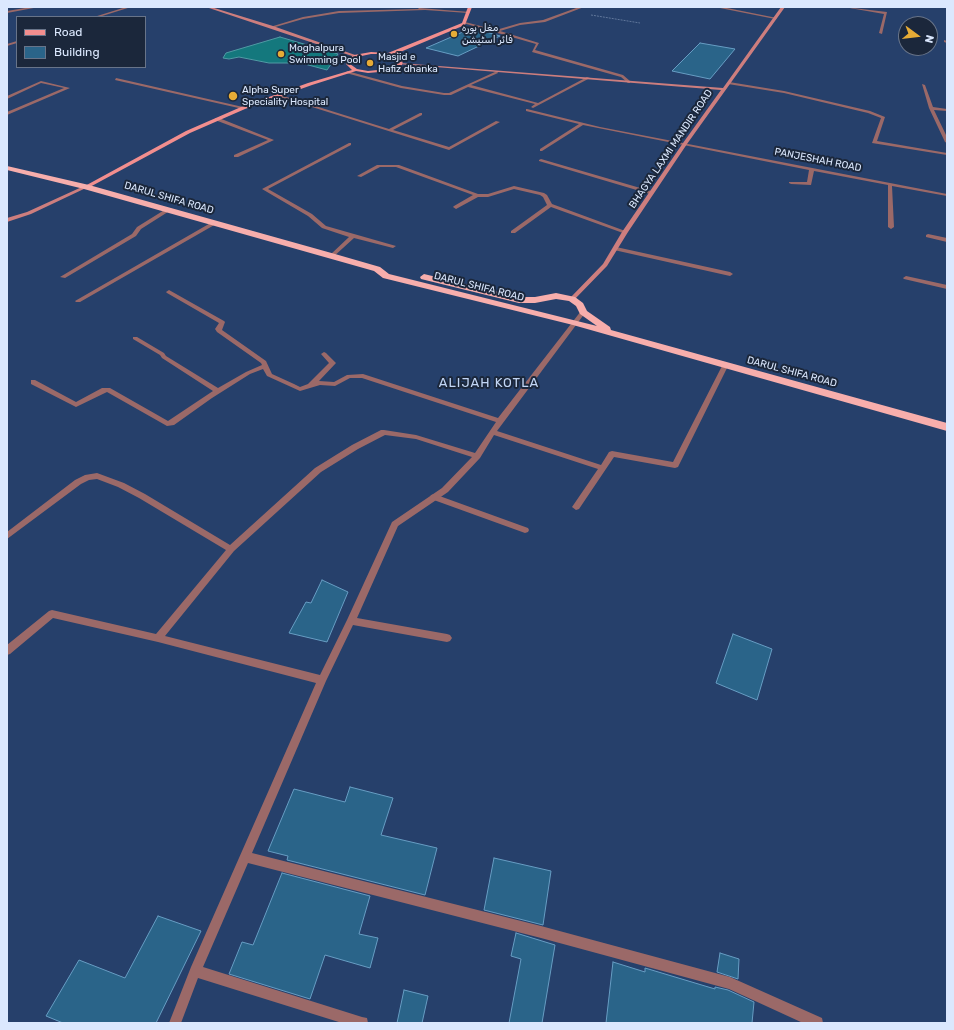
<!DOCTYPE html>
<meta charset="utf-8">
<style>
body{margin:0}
#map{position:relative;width:954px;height:1030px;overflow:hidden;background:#26406b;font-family:Rubik,sans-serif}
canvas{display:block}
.frame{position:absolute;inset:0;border:8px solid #dbe8fe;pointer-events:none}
.legend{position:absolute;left:16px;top:16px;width:130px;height:52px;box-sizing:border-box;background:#1b273b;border:1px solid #687489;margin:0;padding:5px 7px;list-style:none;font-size:12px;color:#dbe8fe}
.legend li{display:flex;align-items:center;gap:8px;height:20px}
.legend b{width:20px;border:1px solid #687489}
.north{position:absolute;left:898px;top:16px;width:40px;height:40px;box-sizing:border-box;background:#1b273b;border:1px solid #687489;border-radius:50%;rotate:105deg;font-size:11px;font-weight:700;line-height:16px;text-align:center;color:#dbe8fe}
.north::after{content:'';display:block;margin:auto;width:14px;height:18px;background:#e7ac36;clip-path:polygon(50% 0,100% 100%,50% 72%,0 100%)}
</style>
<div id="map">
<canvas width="954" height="1030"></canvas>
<div class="frame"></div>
<ul class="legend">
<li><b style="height:5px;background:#f28e8e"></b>Road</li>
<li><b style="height:11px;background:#2a6489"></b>Building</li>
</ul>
<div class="north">N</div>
</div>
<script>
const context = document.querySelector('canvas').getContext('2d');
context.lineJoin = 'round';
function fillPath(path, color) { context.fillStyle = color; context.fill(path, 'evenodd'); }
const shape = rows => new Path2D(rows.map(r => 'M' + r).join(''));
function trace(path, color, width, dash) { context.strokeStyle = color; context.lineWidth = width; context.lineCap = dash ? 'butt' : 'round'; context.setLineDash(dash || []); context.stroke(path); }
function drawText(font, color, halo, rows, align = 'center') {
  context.font = font + ' Rubik,"Noto Sans Arabic",sans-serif'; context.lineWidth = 4; context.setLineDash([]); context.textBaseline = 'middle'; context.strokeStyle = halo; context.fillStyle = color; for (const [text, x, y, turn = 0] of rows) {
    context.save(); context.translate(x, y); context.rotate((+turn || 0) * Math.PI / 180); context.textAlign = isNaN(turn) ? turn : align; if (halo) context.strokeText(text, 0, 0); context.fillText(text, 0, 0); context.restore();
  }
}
const water = shape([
 [280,37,338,54,327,70,301,63,269,63,239,57,229,59,223,58,226,53,280,37]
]);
const building = shape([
 [472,28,500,36,458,56,426,48,472,28],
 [700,43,735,49,710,79,672,71,700,43],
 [322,580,348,592,327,642,289,633,306,602,311,603,322,580],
 [733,634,772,649,757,700,716,683,733,634],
 [350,787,393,798,381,835,437,848,425,895,287,860,288,856,268,851,294,789,345,802,350,787],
 [494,858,551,871,543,925,484,910,494,858],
 [282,873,370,896,359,934,378,938,370,968,325,955,310,999,229,974,242,942,253,945,282,873],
 [158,916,201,931,156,1023,63,1023,46,1016,79,960,125,978,158,916],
 [516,933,555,945,542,1023,509,1023,521,959,511,956,516,933],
 [720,953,739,959,738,979,717,972,720,953],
 [613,962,645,972,645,968,715,989,715,987,728,990,754,1002,752,1023,606,1023,613,962],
 [404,990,428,996,422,1023,397,1023,404,990]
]);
const path = shape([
 [591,15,640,23]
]);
const lane = shape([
 [541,159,654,192,654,193,650,194,539,161,539,160,541,159],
 [214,221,216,222,216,224,80,302,76,302,75,301,214,221],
 [434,494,528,528,529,530,528,532,525,533,431,499,430,497,431,495,434,494]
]);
const street = shape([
 [31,7,39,7,7,13,7,11,31,7],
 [126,7,131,7,99,17,94,17,126,7],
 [579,7,584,7,545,22,520,25,500,31,539,43,535,50,623,75,630,81,630,83,628,83,621,77,532,52,536,44,463,23,465,22,496,30,520,23,543,20,579,7],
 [715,7,722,7,777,18,775,19,715,7],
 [844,7,887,12,882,34,879,33,884,14,844,7],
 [419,8,470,12,468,13,425,10,339,13,303,19,272,28,270,27,303,17,339,11,418,9,419,8],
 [944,40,947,41,947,43,944,42,944,40],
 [17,41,17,43,7,46,7,44,17,41],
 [347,71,402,86,444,93,449,93,497,71,498,73,471,85,538,103,587,77,590,78,533,108,531,107,535,104,468,87,451,95,444,95,401,88,346,73,347,71],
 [116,78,243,107,245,108,243,109,115,80,116,78],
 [41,81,70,88,7,115,7,112,64,88,41,83,7,99,7,96,41,81],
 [729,82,784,91,870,111,885,117,877,141,947,153,947,155,872,143,881,118,868,113,784,93,728,84,729,82],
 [922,84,925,85,933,107,947,109,947,111,934,110,947,137,947,143,945,142,929,108,922,84],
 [277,94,389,129,420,113,422,113,422,115,393,130,449,147,496,121,500,122,449,150,277,96,277,94],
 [527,109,600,127,947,194,947,196,892,186,894,227,891,229,888,227,888,185,814,171,811,185,791,184,789,183,789,182,807,182,809,170,583,125,542,151,540,151,540,149,579,124,526,111,526,109,527,109],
 [215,118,219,118,274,140,238,157,234,157,234,155,268,140,215,120,215,118],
 [349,143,351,143,351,145,268,189,312,214,326,226,396,246,393,248,354,238,332,258,330,257,330,255,349,237,322,228,308,216,262,189,349,143],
 [377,165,399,165,478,194,488,194,514,186,544,193,547,195,552,204,628,232,623,233,551,207,515,233,511,233,511,231,547,205,543,197,540,195,514,189,488,197,478,197,456,209,453,207,454,206,473,195,396,167,380,167,361,177,357,176,377,165],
 [166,209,171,210,141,229,136,236,65,278,60,277,132,234,137,227,166,209],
 [928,234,947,238,947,242,926,237,926,235,928,234],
 [616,247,730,272,733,274,730,276,614,250,613,249,616,247],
 [906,276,947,285,947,289,904,279,903,278,906,276],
 [169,290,224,321,225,322,222,330,266,361,272,374,294,384,300,387,308,384,329,363,321,354,324,352,326,353,336,363,319,381,334,382,347,375,363,374,498,418,581,311,585,311,585,313,497,431,601,465,609,452,612,451,673,462,722,366,723,365,727,365,728,366,678,467,675,468,614,457,579,509,576,510,572,507,598,469,494,435,480,458,448,492,398,526,357,618,447,634,450,635,452,638,450,641,447,642,353,625,326,681,252,853,541,926,730,977,822,1018,823,1023,803,1023,729,989,541,938,248,863,203,967,362,1017,367,1018,368,1023,342,1023,198,978,181,1023,169,1023,191,967,316,683,158,642,53,618,10,654,7,655,7,645,49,611,52,610,156,634,226,550,139,498,118,487,97,479,89,480,81,484,7,539,7,532,75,480,85,475,97,473,124,483,145,494,230,545,315,468,352,445,381,430,384,430,416,435,475,453,496,422,362,378,350,378,335,386,320,385,300,391,267,376,263,369,250,374,212,398,174,425,167,426,107,392,76,407,31,384,31,380,35,380,76,402,102,388,110,388,168,421,213,391,162,358,160,355,133,339,133,337,137,337,164,353,166,356,218,388,246,372,262,365,261,363,217,332,215,329,219,323,167,293,166,292,169,290],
 [385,435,416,439,472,457,442,488,392,522,347,620,320,675,165,636,234,551,321,472,358,449,385,435]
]);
const secondary = shape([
 [206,7,211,7,273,26,358,56,355,57,206,7],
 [781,7,785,7,687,144,628,232,607,266,574,300,572,301,570,300,570,298,603,264,622,232,683,143,721,90,398,64,400,63,723,88,781,7],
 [84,186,88,187,31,214,7,222,7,218,27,212,84,186]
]);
const primary = shape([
 [468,7,472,7,465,25,393,55,399,56,403,60,402,65,390,71,368,73,356,71,312,85,245,109,190,133,88,188,83,187,186,131,241,107,308,83,352,70,346,64,347,60,354,55,371,52,388,53,462,23,468,7],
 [371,54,381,54,395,58,399,60,398,63,387,69,368,71,357,69,350,64,357,57,371,54]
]);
const highway = shape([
 [7,166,89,185,335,254,380,267,389,274,597,326,580,314,576,306,569,301,556,299,535,303,519,303,421,279,420,277,424,274,519,297,535,297,556,293,575,297,583,303,587,311,610,327,611,330,947,423,947,431,573,325,383,278,374,271,84,189,7,170,7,166]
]);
const markers = [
 [454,34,4,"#e7ac36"],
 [281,54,4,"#e7ac36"],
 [370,63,4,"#e7ac36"],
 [233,96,5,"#e7ac36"]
];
const farPoinames = [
 ["مغل پورہ",462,28],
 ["فائر اسٹیشن",462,40],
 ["Moghalpura",289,48],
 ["Swimming Pool",289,60],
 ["Masjid e",378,57],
 ["Hafiz dhanka",378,69],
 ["Alpha Super",242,90],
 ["Speciality Hospital",242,102]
];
const farStreetnames = [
 ["BHAGYA LAXMI MANDIR ROAD",671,149,-56],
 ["PANJESHAH ROAD",818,160,11],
 ["DARUL SHIFA ROAD",169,198,16],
 ["DARUL SHIFA ROAD",479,287,14],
 ["DARUL SHIFA ROAD",792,372,15]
];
const neighbourhoodNames = [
 ["ALIJAH KOTLA",489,383]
];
fillPath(water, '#14787d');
trace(water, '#509aa4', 1);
fillPath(building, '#2a6489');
trace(building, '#679dc3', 1);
trace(path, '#61779b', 1, [2, 1]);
fillPath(lane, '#9b6968');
fillPath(street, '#9b6968');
fillPath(secondary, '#cd7e7e');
fillPath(primary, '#f28e8e');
fillPath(highway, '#f7aeac');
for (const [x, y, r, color] of markers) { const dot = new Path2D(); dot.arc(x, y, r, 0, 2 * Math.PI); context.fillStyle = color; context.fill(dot); trace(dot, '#1b273b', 1.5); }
drawText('10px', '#dbe8fe', '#1b273b', farPoinames, 'left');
drawText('10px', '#dbe8fe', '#1b273b', farStreetnames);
context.letterSpacing = '1px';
drawText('13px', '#c2d6f5', '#1b273b', neighbourhoodNames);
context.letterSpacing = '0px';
</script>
